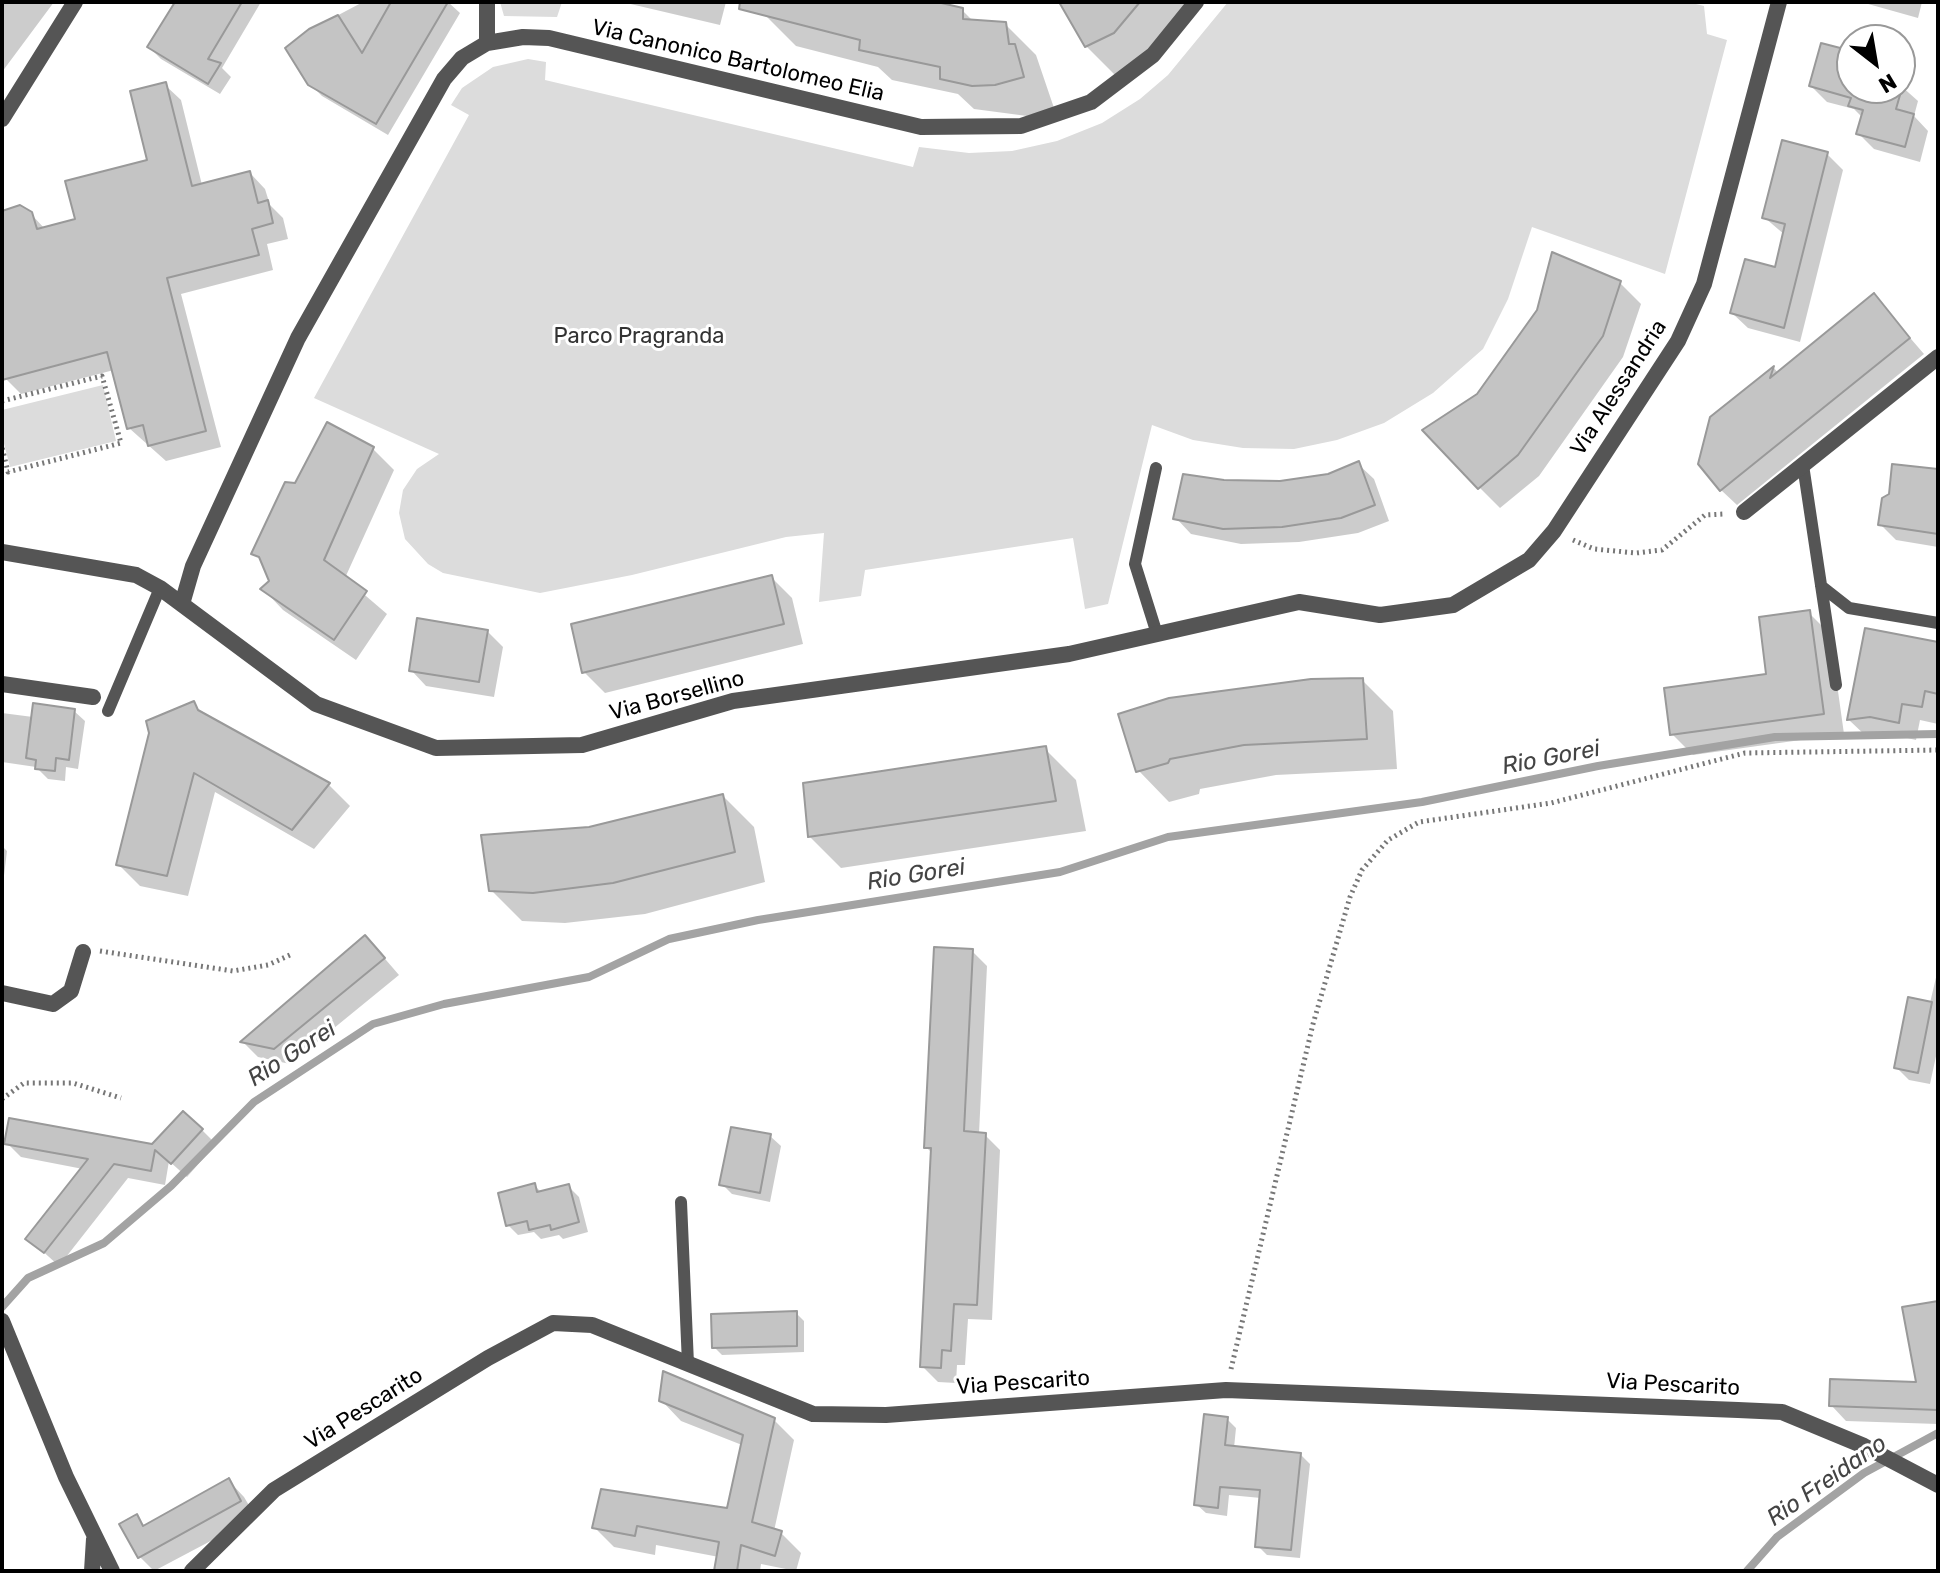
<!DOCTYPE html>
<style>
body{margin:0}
#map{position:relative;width:1940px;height:1573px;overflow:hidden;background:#fff;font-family:Rubik,sans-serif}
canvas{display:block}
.frame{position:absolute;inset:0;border:4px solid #000;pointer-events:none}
.north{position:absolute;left:1836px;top:24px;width:80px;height:80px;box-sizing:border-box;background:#fff;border:2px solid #999;border-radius:50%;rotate:149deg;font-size:22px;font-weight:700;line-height:32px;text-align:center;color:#000}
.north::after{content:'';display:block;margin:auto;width:28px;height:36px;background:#000;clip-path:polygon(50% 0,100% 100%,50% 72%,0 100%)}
</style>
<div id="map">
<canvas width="1940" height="1573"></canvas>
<div class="frame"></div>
<div class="north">N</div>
</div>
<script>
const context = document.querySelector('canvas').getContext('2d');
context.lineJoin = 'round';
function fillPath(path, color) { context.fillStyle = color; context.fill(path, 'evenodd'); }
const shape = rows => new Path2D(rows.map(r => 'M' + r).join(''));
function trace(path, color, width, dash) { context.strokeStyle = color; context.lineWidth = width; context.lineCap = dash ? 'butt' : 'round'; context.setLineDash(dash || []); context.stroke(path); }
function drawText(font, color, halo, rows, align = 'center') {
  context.font = font + ' Rubik,sans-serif'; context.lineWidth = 6; context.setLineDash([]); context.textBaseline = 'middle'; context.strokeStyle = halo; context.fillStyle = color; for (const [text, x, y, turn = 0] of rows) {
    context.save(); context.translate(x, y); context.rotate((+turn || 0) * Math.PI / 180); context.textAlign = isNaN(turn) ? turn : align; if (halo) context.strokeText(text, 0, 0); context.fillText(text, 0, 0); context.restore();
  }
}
const green = shape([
 [500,2,562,2,557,17,504,16],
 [1228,2,1688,2,1704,6,1707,34,1727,40,1665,274,1532,227,1508,299,1483,349,1433,393,1384,423,1337,440,1294,449,1243,448,1193,440,1152,425,1108,604,1085,609,1073,538,865,570,861,596,819,602,824,533,786,537,632,575,540,593,443,573,428,564,405,539,399,513,403,490,417,469,439,454,314,398,469,115,451,105,462,88,493,67,528,59,546,62,545,80,913,167,919,147,969,153,1012,151,1057,141,1102,123,1140,99,1168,75],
 [103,385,116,441,10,467,2,436,2,410]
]);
const shadow = shape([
 [2,2,54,2,2,72],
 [177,2,261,2,222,68,231,77,220,94,161,59,149,47],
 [363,2,448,2,460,13,388,135,322,96,310,84,310,30],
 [622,2,726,2,720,25],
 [769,2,928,2,962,10,974,22,1005,24,1036,55,1054,108,1027,116,974,109,958,94,892,80,878,67,796,46,765,15],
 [1061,2,1188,2,1157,51,1117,77,1086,46],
 [1861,2,1922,2,1918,18],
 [1852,53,1852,88,1900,88,1900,85,1918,101,1914,116,1928,131,1920,162,1874,149,1858,133,1863,118,1854,109,1827,102,1811,86],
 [165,85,181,100,202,185,250,173,265,189,270,205,283,218,288,239,267,244,273,270,181,294,221,447,166,461,129,428,114,370,21,394,5,378,2,367,2,217,31,214,45,229,77,220,150,161],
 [1827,154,1843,170,1800,342,1748,328,1732,313,1777,269,1785,235,1765,218],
 [1620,283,1641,304,1623,357,1539,476,1500,508,1479,487,1478,396],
 [1874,296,1924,354,1737,505,1721,490,1711,418,1774,368,1779,374],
 [328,425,373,449,394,470,345,578,387,614,356,660,283,610,263,589,272,581,265,564,254,553],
 [1358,464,1374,479,1389,521,1358,533,1299,542,1241,544,1191,534,1176,518,1224,482,1280,483,1329,476],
 [1938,471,1938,547,1896,540,1880,524],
 [771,577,792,598,803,644,605,693,584,672],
 [1809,613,1830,634,1844,734,1693,755,1672,734,1769,676],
 [487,631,503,647,494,697,426,686,411,670],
 [1938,644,1938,724,1920,720,1916,740,1889,734,1867,737,1849,720],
 [1362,680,1393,711,1397,769,1276,775,1200,789,1199,794,1169,802,1138,770],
 [193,704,207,718,329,785,350,806,314,849,215,792,188,896,140,886,118,864],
 [74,711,85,721,78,769,66,767,65,781,48,779,36,767,2,762,2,713,33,717],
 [1045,749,1076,780,1086,831,841,868,810,837],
 [723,796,754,827,765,882,645,914,565,923,522,921,491,890,590,829],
 [2,846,7,851,2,892],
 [972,951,987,966,979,1134,985,1135,1000,1150,992,1320,968,1319,965,1365,957,1365,956,1383,938,1382,922,1366,933,1154,926,1147],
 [380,953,399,975,290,1064,258,1057,243,1042],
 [1938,969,1938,1047,1930,1084,1909,1080,1896,1067,1930,1003],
 [202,1130,216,1144,187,1177,169,1161,165,1185,128,1178,59,1266,28,1238,83,1169,21,1157,7,1143,153,1146],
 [770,1136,781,1146,770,1202,732,1194,722,1184],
 [534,1185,542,1193,569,1187,579,1197,588,1232,563,1239,559,1235,541,1239,534,1232,518,1235,508,1225],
 [1938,1303,1938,1424,1846,1421,1831,1405,1918,1384],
 [796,1313,804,1321,804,1352,722,1355,714,1347],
 [661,1400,774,1420,794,1440,774,1531,781,1533,801,1553,796,1571,761,1564,760,1571,718,1571,719,1557,656,1545,655,1555,614,1547,594,1527,728,1510,742,1445,681,1421],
 [1227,1419,1236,1428,1234,1448,1301,1455,1310,1464,1300,1558,1267,1555,1258,1546,1261,1498,1229,1495,1227,1516,1206,1513,1196,1504],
 [229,1481,244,1497,256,1517,154,1571,140,1557,122,1525,136,1517,146,1527]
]);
const stream = shape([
 [2,1307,28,1278,104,1243,171,1186,254,1102,373,1024,444,1004,589,977,669,939,758,920,1060,872,1168,837,1422,802,1598,766,1775,737,1938,734],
 [1747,1571,1777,1537,1864,1473,1938,1433]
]);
const building = shape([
 [175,2,242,2,208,59,221,63,208,84,147,47,175,2],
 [391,2,448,2,376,124,308,85,285,48,309,29,338,15,362,53,391,2],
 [740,2,937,2,963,8,963,19,1006,22,1009,44,1015,44,1024,77,995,85,972,86,940,79,940,67,859,50,860,40,739,9,740,2],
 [1059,2,1140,2,1114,33,1085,47,1059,2],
 [1821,43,1852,51,1852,92,1853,88,1902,88,1896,109,1914,114,1905,147,1856,134,1863,110,1848,106,1851,98,1809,86,1821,43],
 [166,82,192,186,250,171,258,203,268,200,273,223,252,229,259,255,167,278,206,431,148,446,143,425,127,429,107,352,2,380,2,211,20,205,32,212,37,229,75,219,65,181,147,160,130,91,166,82],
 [1782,140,1828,152,1784,328,1730,313,1745,259,1775,267,1785,224,1762,218,1782,140],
 [1552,252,1621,281,1603,336,1518,455,1478,489,1422,430,1477,394,1537,310,1552,252],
 [1874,293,1910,338,1720,491,1698,464,1710,417,1774,366,1770,378,1874,293],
 [327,422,374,447,324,560,367,591,334,640,260,589,269,581,259,557,251,554,285,482,295,483,327,422],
 [1359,461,1375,505,1341,518,1282,527,1223,529,1173,519,1183,474,1224,480,1280,481,1328,474,1359,461],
 [1892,464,1938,469,1938,534,1878,525,1882,498,1889,494,1892,464],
 [772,575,784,624,582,673,571,624,772,575],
 [1810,610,1824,714,1670,735,1664,688,1766,674,1759,617,1810,610],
 [417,618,488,630,479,682,409,671,417,618],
 [1865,628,1938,642,1938,694,1925,691,1922,707,1902,704,1899,723,1870,717,1847,720,1865,628],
 [1363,678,1367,739,1244,745,1170,759,1168,763,1136,772,1118,714,1169,698,1311,679,1363,678],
 [194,701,198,710,330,783,292,830,194,773,167,876,116,865,149,733,146,721,194,701],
 [33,703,75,709,69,760,56,758,55,771,35,769,36,760,26,758,33,703],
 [1046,746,1056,801,808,837,803,783,1046,746],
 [723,794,735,852,613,883,533,893,489,891,481,835,589,827,723,794],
 [365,935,385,958,274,1049,240,1042,365,935],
 [934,947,973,949,964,1131,986,1133,977,1305,954,1304,951,1351,942,1350,941,1368,920,1367,931,1148,924,1148,934,947],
 [1908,997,1932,1002,1918,1073,1894,1068,1908,997],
 [183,1111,203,1129,171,1164,155,1150,151,1171,114,1164,44,1253,25,1239,88,1159,4,1144,9,1118,152,1144,183,1111],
 [731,1127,771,1134,760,1193,719,1185,731,1127],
 [535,1183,537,1192,569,1184,579,1222,551,1230,550,1225,529,1230,527,1221,506,1226,498,1193,535,1183],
 [1938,1301,1938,1410,1829,1406,1830,1379,1916,1382,1902,1307,1938,1301],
 [797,1311,797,1346,712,1348,711,1314,797,1311],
 [663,1371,775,1418,752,1522,782,1531,775,1556,741,1545,737,1571,714,1571,719,1542,637,1526,635,1536,592,1528,601,1489,727,1508,743,1435,659,1401,663,1371],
 [1204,1414,1228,1417,1225,1445,1301,1453,1291,1550,1255,1547,1260,1490,1220,1487,1218,1508,1194,1505,1204,1414],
 [229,1478,241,1501,138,1558,119,1524,137,1514,143,1526,229,1478]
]);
const path = shape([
 [2,401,102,376,121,443,8,472,2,447],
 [1573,540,1594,549,1636,553,1662,550,1705,515,1724,514],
 [100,951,233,971,268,965,290,955],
 [2,1099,24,1083,73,1083,121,1098],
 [1231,1369,1313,1024,1350,897,1362,870,1388,840,1419,822,1551,803,1745,753,1938,750]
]);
const service = shape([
 [1803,465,1836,685],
 [1156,468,1135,564,1157,634],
 [1821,586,1849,608,1938,623],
 [108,711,160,588],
 [681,1202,688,1364]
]);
const minor = shape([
 [487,43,487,2],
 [1744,512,1938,357],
 [2,552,136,575,160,588,316,704,436,748,582,745,733,701,1069,654,1299,602,1380,615,1453,605,1529,560,1554,531,1678,341,1704,284,1779,2],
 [182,604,193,566,298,338,444,79,462,58,487,43,523,37,549,38,921,127,1021,126,1091,102,1153,55,1196,2],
 [2,684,93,697],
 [2,993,53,1004,71,991,83,952],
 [192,1571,274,1490,488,1358,553,1323,592,1325,813,1414,886,1415,1226,1390,1738,1410,1782,1412,1864,1446,1938,1485]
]);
const tertiary = shape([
 [2,119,75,2],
 [2,1321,66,1477,112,1571],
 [92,1571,94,1539]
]);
const streetNames = [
 ["Via Canonico Bartolomeo Elia",738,61,13],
 ["Via Alessandria",1619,388,-57],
 ["Via Borsellino",677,696,-15],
 ["Via Pescarito",1023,1383,-4],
 ["Via Pescarito",1673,1385,3],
 ["Via Pescarito",364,1409,-32]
];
const parkNames = [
 ["Parco Pragranda",639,337]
];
const waterNames = [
 ["Rio Gorei",1551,758,-11],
 ["Rio Gorei",916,875,-9],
 ["Rio Gorei",292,1054,-33],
 ["Rio Freidano",1827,1481,-35]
];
fillPath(green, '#dcdcdc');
fillPath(shadow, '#0003');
trace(stream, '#a3a3a3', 8);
fillPath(building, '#c4c4c4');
trace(building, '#999', 2);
trace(path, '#777', 5, [2, 4]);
trace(service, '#555', 12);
trace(minor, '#555', 16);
trace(tertiary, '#555', 16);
drawText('22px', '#000', '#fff', streetNames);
drawText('22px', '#333', '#fff', parkNames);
drawText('italic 24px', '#444', '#fff', waterNames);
</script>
